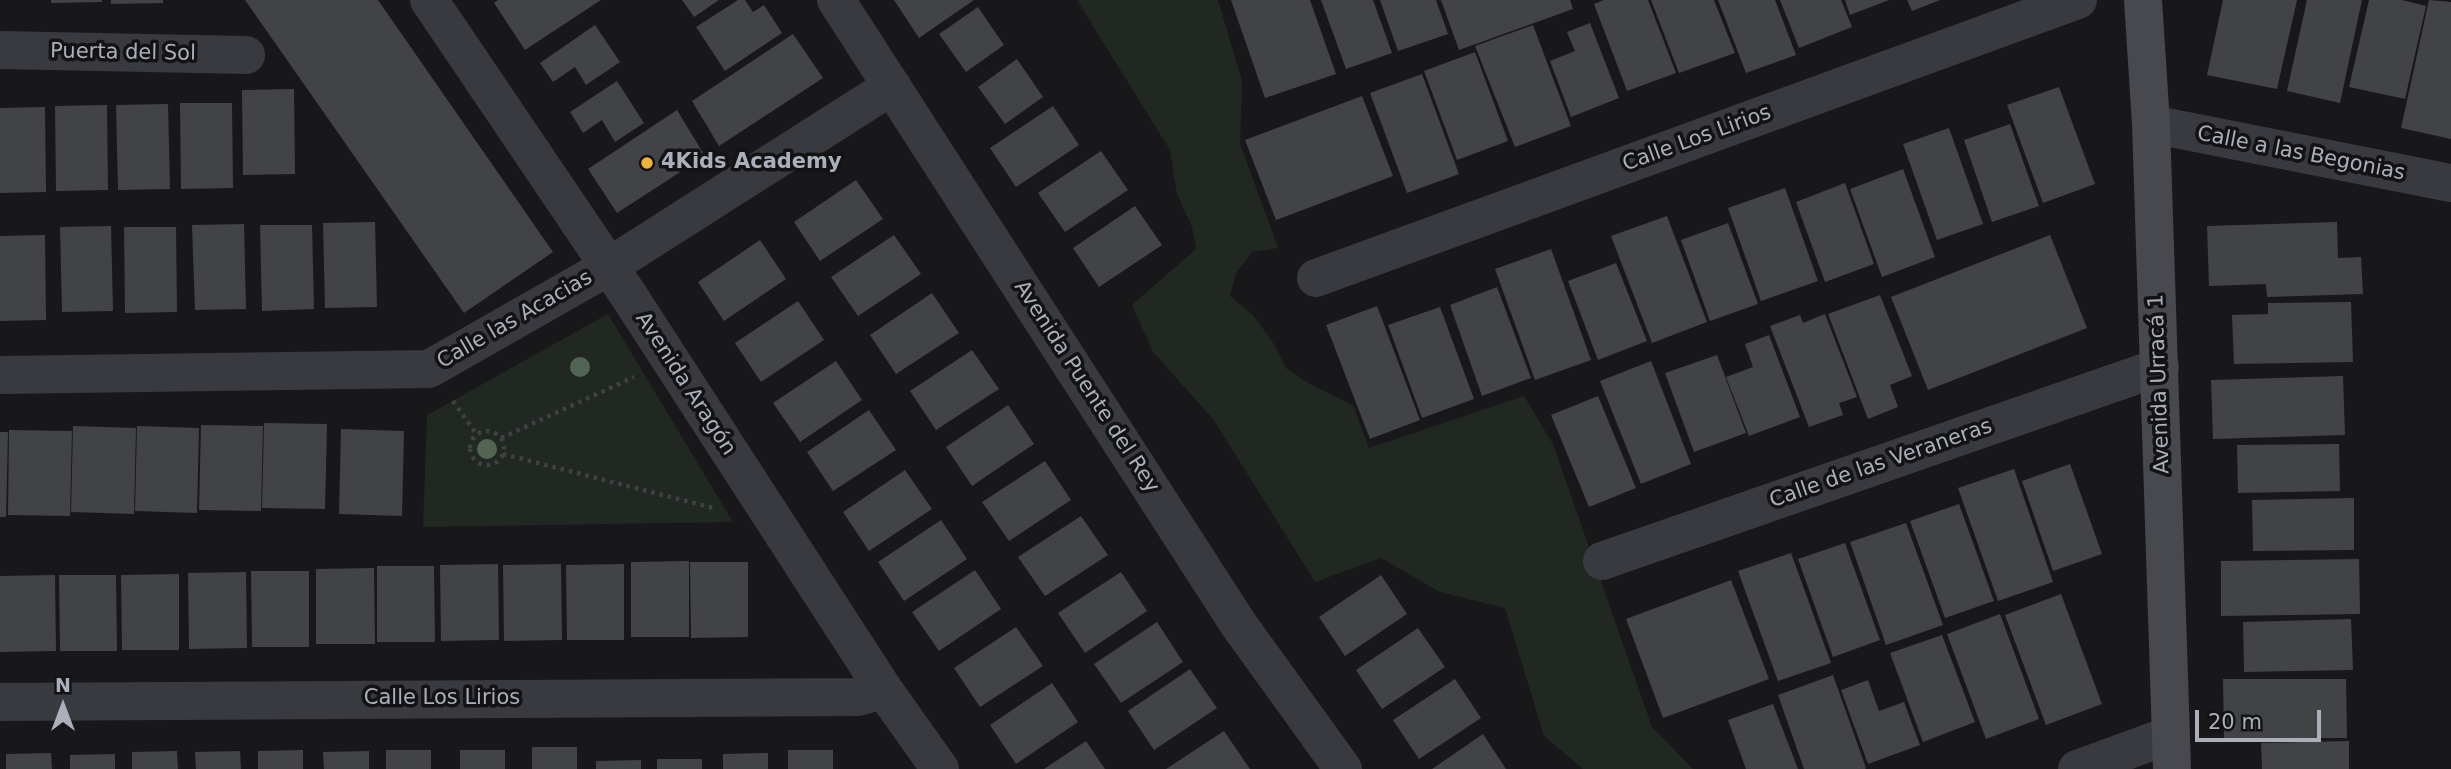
<!DOCTYPE html>
<meta charset="utf-8">
<style>
body{margin:0}
#map{position:relative;width:2451px;height:769px;overflow:hidden;background:#18181a;font-family:"DejaVu Sans",sans-serif}
canvas{display:block}
.north{position:absolute;left:28px;top:671px;width:70px;height:70px;-webkit-text-stroke:5px #131315;paint-order:stroke;rotate:0deg;font-size:19px;font-weight:700;line-height:28px;text-align:center;color:#aaafba}
.north::after{content:'';display:block;margin:auto;width:24px;height:32px;background:#aaafba;clip-path:polygon(50% 0,100% 100%,50% 72%,0 100%)}
.scale{position:absolute;left:2195px;top:710px;width:126px;height:32px;box-sizing:border-box;border:4px solid #aaafba;border-top:0;padding-left:9px;font-size:21px;line-height:24px;white-space:nowrap;color:#aaafba;-webkit-text-stroke:5px #131315;paint-order:stroke}
</style>
<div id="map">
<canvas width="2451" height="769"></canvas>
<div class="north">N</div>
<div class="scale">20 m</div>
</div>
<script>
const context = document.querySelector('canvas').getContext('2d');
context.lineJoin = 'round';
function fillPath(path, color) { context.fillStyle = color; context.fill(path, 'evenodd'); }
const shape = rows => new Path2D(rows.map(r => 'M' + r).join(''));
function trace(path, color, width, dash) { context.strokeStyle = color; context.lineWidth = width; context.lineCap = dash ? 'butt' : 'round'; context.setLineDash(dash || []); context.stroke(path); }
function drawText(font, color, halo, rows, align = 'center') {
  context.font = font + ' "DejaVu Sans",sans-serif'; context.lineWidth = 7; context.setLineDash([]); context.textBaseline = 'middle'; context.strokeStyle = halo; context.fillStyle = color; for (const [text, x, y, turn = 0] of rows) {
    context.save(); context.translate(x, y); context.rotate((+turn || 0) * Math.PI / 180); context.textAlign = isNaN(turn) ? turn : align; if (halo) context.strokeText(text, 0, 0); context.fillText(text, 0, 0); context.restore();
  }
}
const green = shape([
 [1077,0,1218,0,1242,81,1240,143,1278,248,1252,252,1236,273,1230,296,1253,315,1272,341,1287,369,1308,383,1353,405,1369,448,1524,396,1553,444,1652,727,1693,769,1583,769,1544,736,1505,608,1440,592,1381,558,1315,582,1213,419,1153,352,1132,305,1196,249,1192,227,1177,194,1170,150],
 [608,314,733,522,423,527,427,415]
]);
const building = shape([
 [51,0,102,0,102,2,51,3],
 [111,0,163,0,163,3,111,4],
 [245,0,378,0,553,252,464,313],
 [498,0,601,0,525,50,494,3],
 [682,0,719,0,694,17],
 [738,0,745,0,753,12,764,5,782,33,725,71,696,27],
 [894,0,974,0,919,38],
 [1231,0,1310,0,1336,74,1265,98],
 [1321,0,1373,0,1392,53,1346,69],
 [1380,0,1436,0,1448,34,1398,51],
 [1441,0,1570,0,1573,9,1459,50],
 [1604,0,1648,0,1676,73,1627,91,1594,4],
 [1651,0,1714,0,1735,53,1679,73],
 [1718,0,1775,0,1796,55,1746,73],
 [1780,0,1841,0,1852,27,1799,48],
 [1845,0,1889,0,1850,15],
 [1907,0,1940,0,1912,11],
 [2223,0,2297,0,2277,89,2207,75],
 [2307,0,2362,0,2340,103,2287,91],
 [2369,0,2402,0,2426,6,2405,99,2349,87],
 [2429,0,2451,2,2451,139,2401,128],
 [978,7,1004,45,966,72,939,34],
 [1590,23,1619,98,1571,117,1550,61,1575,51,1567,32],
 [595,25,620,62,586,85,575,67,553,82,540,63],
 [1533,25,1571,126,1515,147,1475,46],
 [793,34,823,78,719,146,692,101],
 [1475,52,1508,141,1457,160,1424,71],
 [1017,59,1043,97,1005,124,978,87],
 [1422,74,1459,174,1407,193,1370,93],
 [617,81,644,123,615,142,602,120,583,133,570,112],
 [2059,87,2095,184,2043,203,2007,105],
 [294,89,295,174,243,175,242,90],
 [1362,96,1393,176,1276,220,1245,140],
 [180,103,232,103,233,188,181,189],
 [168,104,170,189,118,190,116,105],
 [107,105,108,190,56,191,55,106],
 [1053,106,1079,145,1016,187,990,148],
 [45,107,46,192,0,193,0,108],
 [677,110,705,156,617,213,588,169],
 [2010,124,2039,206,1992,222,1964,140],
 [1949,128,1983,224,1937,240,1903,144],
 [1101,151,1128,190,1065,232,1038,193],
 [1903,169,1935,257,1882,277,1850,189],
 [856,180,883,219,820,261,794,222],
 [1845,183,1874,264,1825,282,1796,202],
 [1785,188,1818,281,1761,301,1728,208],
 [1135,206,1162,245,1099,287,1073,248],
 [1667,216,1707,322,1652,343,1611,236],
 [375,222,377,307,325,308,323,223],
 [2337,222,2338,258,2361,257,2363,294,2267,297,2266,284,2209,286,2207,226],
 [1728,223,1758,304,1710,321,1681,240],
 [244,224,246,309,195,310,192,225],
 [260,225,312,225,314,309,262,311],
 [111,226,113,311,62,312,60,227],
 [124,227,176,227,177,312,125,313],
 [45,235,46,320,0,321,0,236],
 [894,235,921,274,858,316,831,277],
 [2050,235,2087,328,1928,390,1891,297],
 [760,240,786,279,724,321,698,282],
 [1551,249,1591,360,1535,380,1495,269],
 [1616,263,1647,341,1598,360,1568,281],
 [1497,287,1531,378,1482,396,1450,305],
 [932,293,959,333,896,374,870,335],
 [1880,295,1912,376,1890,385,1898,407,1868,419,1828,314],
 [798,301,824,340,761,382,735,343],
 [2351,302,2353,362,2234,364,2232,315,2268,314,2268,303],
 [1377,306,1420,420,1370,439,1326,325],
 [1440,307,1474,399,1422,418,1388,325],
 [1825,314,1857,397,1839,403,1843,415,1809,427,1770,326,1800,315,1803,323],
 [1769,335,1800,417,1749,436,1726,377,1753,367,1745,344],
 [972,350,999,389,936,430,910,391],
 [1717,355,1746,433,1694,452,1665,373],
 [836,361,862,400,800,442,773,403],
 [1651,361,1691,464,1641,484,1600,381],
 [2343,376,2345,435,2213,439,2211,380],
 [1598,396,1636,488,1589,507,1551,415],
 [1008,405,1034,444,972,486,946,447],
 [869,410,896,450,833,491,807,452],
 [264,423,327,424,325,509,262,508],
 [201,425,263,426,261,511,199,510],
 [73,426,136,428,134,514,71,512],
 [137,426,199,428,197,513,135,511],
 [341,429,404,431,402,516,339,514],
 [9,430,72,431,70,516,8,515],
 [0,432,8,432,6,517,0,517],
 [2339,444,2340,491,2238,493,2237,445],
 [1045,461,1071,500,1009,541,982,502],
 [2070,464,2102,554,2053,571,2022,481],
 [2014,469,2053,582,1998,601,1958,488],
 [905,470,932,509,869,551,843,512],
 [2354,498,2354,550,2253,551,2252,500],
 [1959,504,1994,601,1945,618,1910,521],
 [1081,516,1108,555,1045,596,1018,557],
 [941,520,967,559,904,601,878,562],
 [1906,523,1943,625,1886,645,1850,542],
 [1845,543,1880,640,1833,657,1798,559],
 [1791,553,1831,663,1778,681,1738,571],
 [2359,559,2360,614,2221,616,2221,561],
 [689,561,689,637,631,637,631,562],
 [690,562,748,562,748,637,691,638],
 [498,564,499,640,441,641,440,565],
 [561,564,562,640,504,641,503,565],
 [624,564,624,640,567,640,566,565],
 [377,566,434,566,435,642,377,642],
 [374,568,375,644,316,644,316,569],
 [975,570,1001,609,939,651,912,612],
 [251,571,309,571,309,647,252,647],
 [246,572,247,648,189,649,188,573],
 [1121,572,1147,611,1085,653,1058,613],
 [179,574,179,650,122,650,121,575],
 [55,575,56,651,0,652,0,576],
 [59,575,116,575,117,651,60,651],
 [1381,575,1407,614,1345,656,1319,617],
 [1731,580,1769,679,1663,718,1626,619],
 [2061,594,2102,704,2046,725,2005,615],
 [2000,614,2039,719,1986,739,1947,634],
 [2351,619,2353,670,2244,672,2243,622],
 [1157,622,1183,662,1121,703,1094,664],
 [1016,627,1043,666,980,707,954,668],
 [1418,628,1445,667,1382,709,1356,670],
 [1942,635,1975,722,1923,742,1890,653],
 [1190,669,1217,708,1154,750,1128,711],
 [1833,675,1866,768,1865,769,1804,769,1778,695],
 [1455,679,1481,718,1419,759,1393,720],
 [2223,679,2346,679,2347,738,2224,738],
 [1868,680,1879,711,1904,702,1920,745,1868,764,1841,690],
 [1052,683,1078,722,1016,764,990,725],
 [1773,704,1798,769,1746,769,1728,720],
 [1224,731,1250,769,1166,769],
 [1483,734,1506,769,1432,769],
 [1086,741,1105,769,1044,769],
 [2349,741,2349,769,2262,769,2261,743],
 [532,747,577,747,577,769,532,769],
 [303,750,303,769,258,769,258,751],
 [386,750,431,750,431,769,386,769],
 [460,750,505,750,505,769,460,769],
 [788,750,833,750,833,769,788,769],
 [177,751,178,769,132,769,132,752],
 [240,751,241,769,196,769,195,752],
 [369,751,369,769,324,769,323,752],
 [51,753,52,769,6,769,6,754],
 [768,753,768,769,723,769,723,754],
 [115,754,115,769,70,769,70,755],
 [657,759,702,759,702,769,657,769],
 [641,760,641,769,596,769,596,761]
]);
const path = shape([
 [453,401,477,435],
 '470 448a17 17 0 1 1 34 0a17 17 0 1 1-34 0Z',
 [501,438,634,377],
 [503,454,717,509]
]);
const street = shape([
 [429,0,629,296,884,690,940,769],
 [836,0,1239,625,1343,769],
 [0,50,246,55],
 [2151,124,2451,183],
 [1316,278,2078,0],
 [0,375,429,369,608,267,892,86],
 [1602,561,2160,367],
 [0,702,858,697,884,690],
 [2077,769,2170,735]
]);
const secondary = shape([
 [2143,0,2151,124,2172,769]
]);
const trees = [
 [580,367],
 [487,449]
];
const markers = [
 [647,163,7,"#efb33b"]
];
const streetNames = [
 ["Puerta del Sol",123,53,1],
 ["Calle Los Lirios",1697,139,-20],
 ["Calle a las Begonias",2301,154,11],
 ["Calle las Acacias",515,320,-30],
 ["Avenida Aragón",685,384,57],
 ["Avenida Urracá 1",2160,384,-92],
 ["Avenida Puente del Rey",1086,387,57],
 ["Calle de las Veraneras",1881,464,-19],
 ["Calle Los Lirios",442,699]
];
const poiNames = [
 ["4Kids Academy",661,163]
];
fillPath(green, '#202821');
fillPath(building, '#424347');
trace(path, '#3f4146', 4.5, [3.5, 5]);
trace(street, '#393a3f', 38);
trace(secondary, '#47494f', 38);
context.fillStyle = '#526554';
for (const [x, y] of trees) { context.beginPath(); context.arc(x, y, 10, 0, 2 * Math.PI); context.fill(); }
for (const [x, y, r, color] of markers) { const dot = new Path2D(); dot.arc(x, y, r, 0, 2 * Math.PI); context.fillStyle = color; context.fill(dot); trace(dot, '#131315', 2.5); }
drawText('21px', '#aaafba', '#131315', streetNames);
drawText('bold 21px', '#aaafba', '#131315', poiNames, 'left');
</script>
